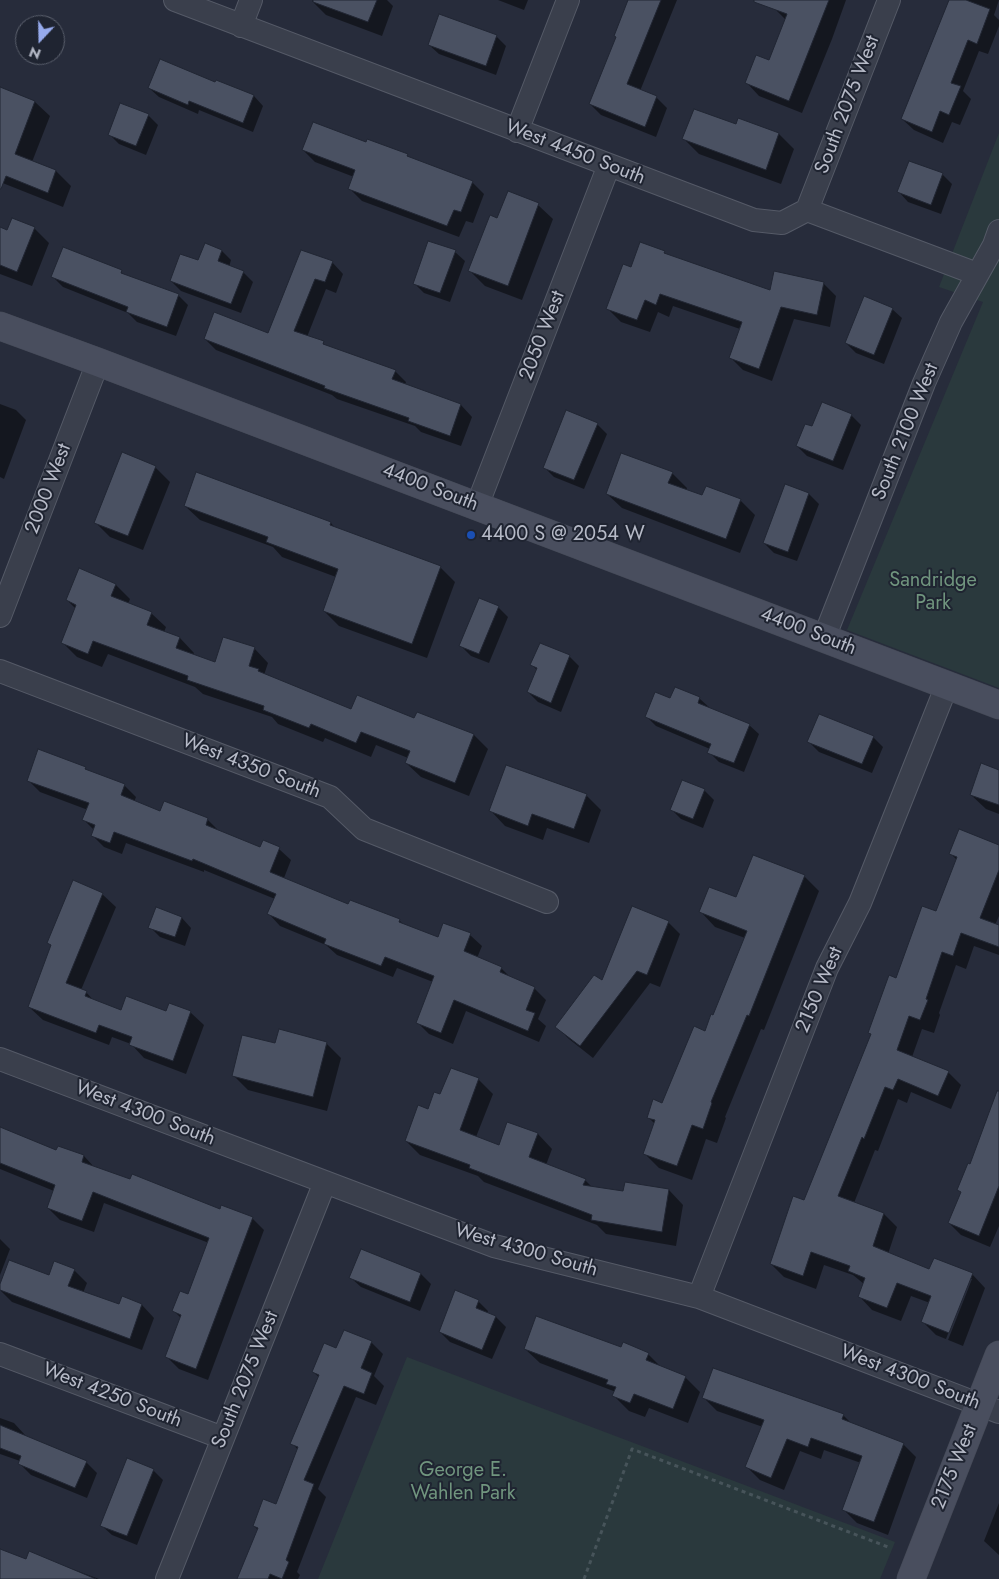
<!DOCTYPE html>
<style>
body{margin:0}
#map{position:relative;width:999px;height:1579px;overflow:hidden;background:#272c3b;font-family:Jost,sans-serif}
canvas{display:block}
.north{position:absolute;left:15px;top:15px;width:50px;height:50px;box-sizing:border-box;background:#1f2431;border:1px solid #5b606d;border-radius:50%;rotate:201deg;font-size:14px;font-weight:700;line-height:20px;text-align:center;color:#b6bac7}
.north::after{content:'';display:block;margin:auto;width:18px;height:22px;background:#96aaec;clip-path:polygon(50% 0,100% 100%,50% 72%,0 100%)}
</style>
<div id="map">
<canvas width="999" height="1579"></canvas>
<div class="north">N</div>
</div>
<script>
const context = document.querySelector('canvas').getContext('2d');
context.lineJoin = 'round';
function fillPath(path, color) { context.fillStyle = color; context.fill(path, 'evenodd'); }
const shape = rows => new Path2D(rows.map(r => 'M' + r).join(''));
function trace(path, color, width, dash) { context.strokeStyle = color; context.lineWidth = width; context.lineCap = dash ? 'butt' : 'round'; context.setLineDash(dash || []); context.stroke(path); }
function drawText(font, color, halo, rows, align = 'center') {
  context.font = font + ' Jost,sans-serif'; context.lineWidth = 4; context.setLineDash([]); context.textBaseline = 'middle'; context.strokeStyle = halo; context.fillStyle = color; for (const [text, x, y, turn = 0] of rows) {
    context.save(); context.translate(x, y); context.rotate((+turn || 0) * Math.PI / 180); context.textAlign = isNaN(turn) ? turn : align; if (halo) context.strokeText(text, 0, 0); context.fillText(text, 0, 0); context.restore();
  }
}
const green = shape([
 [999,133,999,688,847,630,983,302,939,287],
 [407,1357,895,1542,880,1579,318,1579]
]);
const shadow = shape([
 [313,0,387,0,393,6,382,36,326,15,312,1],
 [498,0,528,0,524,10],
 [629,0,677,0,640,91,656,97,667,108,656,137,601,115,590,104,617,37],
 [780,0,846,0,832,39,802,113,759,96,747,83,769,62,786,20,776,10],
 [950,0,999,0,994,15,999,20,999,26,988,54,979,51,963,91,971,99,960,125,952,122,943,143,914,130,902,119],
 [496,36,506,46,496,75,439,54,429,45],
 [217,82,254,96,263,106,253,132,199,110,198,114,159,97,149,88,216,84],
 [0,88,35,102,50,116,32,162,56,171,71,186,63,207,0,182],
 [148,115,158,125,146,155,119,144,109,134],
 [738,120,779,134,794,149,781,184,699,154,684,139,736,126],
 [367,143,407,155,410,159,472,182,484,194,473,223,466,221,459,237,362,201,350,189,354,177,315,162,303,150],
 [942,174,952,184,941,214,908,202,899,192],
 [538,205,553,219,522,300,485,286,470,271,498,220],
 [34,228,49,243,32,286,0,274,0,229,8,232],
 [641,244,664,252,667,255,771,292,823,283,836,296,830,327,794,319,772,381,743,370,730,357,740,329,673,306,669,317,658,312,650,332,621,322,608,309,631,269],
 [222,251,231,260,229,267,243,272,253,282,241,313,181,291,171,281,199,262],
 [302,252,332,262,343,274,336,293,326,289,307,337,323,343,328,348,395,371,406,382,405,385,461,405,472,417,461,446,421,432,415,426,337,399,332,395,216,350,205,339,269,335],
 [455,252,465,261,450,302,424,293,414,283],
 [121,272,126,276,178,295,188,305,176,336,137,322,128,313,63,287,53,277],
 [892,309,902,318,884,364,856,353,846,343],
 [0,404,16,410,26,420,4,479,0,477],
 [851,415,861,425,843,470,807,456,797,446,813,428],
 [597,424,607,434,584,489,554,477,544,467],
 [155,467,170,482,143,550,110,537,96,523],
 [672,473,687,488,686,491,703,497,740,500,755,515,740,553,622,508,607,494],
 [197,474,331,523,335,528,440,567,455,582,427,658,339,626,324,611,336,577,282,557,273,547,200,520,185,506],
 [809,494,819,504,797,561,774,553,764,543],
 [116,585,130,599,128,604,151,613,166,627,164,632,180,638,194,653,193,655,216,663,254,648,268,663,264,675,352,711,415,719,417,713,474,735,488,749,469,796,421,777,406,763,408,758,376,745,371,757,325,738,323,742,278,724,272,717,203,694,195,687,108,654,102,667,77,657,62,642,76,609,67,600],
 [498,607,508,617,489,663,471,656,461,646],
 [569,656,579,666,561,712,538,702,528,692,537,670,532,665],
 [675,688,700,699,710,708,749,725,759,734,744,772,719,762,709,752,710,749,656,726,646,716,671,699],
 [873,737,883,747,872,773,819,752,809,742],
 [85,768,89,771,124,785,136,797,134,802,161,813,207,819,219,831,261,849,279,849,291,860,284,878,349,906,399,920,404,925,438,939,470,935,482,946,477,958,501,968,512,979,534,988,546,1000,538,1019,546,1026,539,1042,466,1011,453,1044,429,1034,417,1022,433,982,397,968,393,977,337,955,326,945,280,926,269,914,275,899,204,870,204,872,126,843,122,854,104,847,93,836,95,831,84,820,88,810,40,792,28,780],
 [999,771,999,814,986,809,971,795],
 [704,790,714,800,703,828,681,819,671,809],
 [586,795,601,810,589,843,547,828,543,840,505,826,491,811],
 [999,846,999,916,995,925,999,927,999,955,974,946,966,969,956,965,939,1013,940,1015,934,1033,922,1029,912,1057,948,1072,961,1085,951,1109,911,1092,907,1103,898,1099,878,1151,875,1150,854,1203,884,1214,897,1227,888,1254,930,1270,972,1274,985,1288,963,1346,936,1335,923,1322,930,1303,911,1296,901,1321,872,1310,859,1296,864,1284,853,1275,824,1265,816,1289,784,1277,771,1264,805,1202,897,979,937,912,957,860,951,854],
 [969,1279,972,1279,948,1340,946,1339],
 [804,876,819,891,764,1030,761,1029,725,1117,726,1118,717,1143,706,1139,692,1180,659,1168,644,1153,655,1124,648,1117,663,1104,705,1033,714,1017,745,938,715,927,701,912],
 [102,894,116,907,81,990,86,992,95,1002,122,1011,190,1012,204,1025,186,1074,144,1058,131,1044,112,1037,109,1045,43,1020,29,1007],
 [156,909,182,918,191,928,185,946,160,937,150,927],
 [668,922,680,934,660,987,650,983,593,1058,569,1039,556,1026],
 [326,1043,341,1058,327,1111,248,1090,233,1075,276,1045],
 [451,1069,479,1080,493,1094,476,1137,500,1146,508,1124,538,1134,552,1149,546,1165,585,1180,592,1187,624,1192,669,1190,683,1205,676,1246,606,1234,597,1225,484,1182,478,1176,420,1155,406,1141,441,1096],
 [999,1091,999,1226,990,1247,961,1235,949,1223,962,1193,959,1190,971,1165],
 [0,1128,57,1152,84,1156,95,1168,221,1210,252,1218,264,1230,208,1380,179,1369,167,1357,181,1318,174,1311,189,1296,209,1243,104,1203,94,1232,60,1220,48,1208,54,1191,0,1169],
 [0,1239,10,1249,0,1275],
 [362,1250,421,1274,431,1284,420,1311,361,1287,351,1278],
 [74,1270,87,1283,83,1293,120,1306,123,1298,142,1305,154,1318,142,1350,12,1302,0,1290,0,1287],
 [478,1301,488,1311,487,1314,496,1317,506,1327,492,1359,450,1342,440,1332],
 [371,1342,383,1354,374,1376,384,1386,376,1405,356,1397,318,1489,326,1497,297,1572,300,1575,298,1579,239,1579,258,1530,254,1526,277,1506,298,1450,292,1443,320,1378,313,1372,337,1350],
 [525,1349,621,1349,648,1354,662,1368,685,1377,700,1392,688,1423,649,1408,645,1417,629,1411,614,1396,616,1392,540,1363],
 [704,1398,843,1415,852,1424,903,1444,916,1457,888,1535,857,1523,844,1510,861,1463,824,1450,821,1459,800,1451,784,1490,760,1480,747,1467,763,1427,717,1411],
 [0,1418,14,1423,25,1435,25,1436,86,1462,97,1473,87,1498,31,1475,19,1463,20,1461,0,1454],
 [153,1470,163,1480,137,1545,112,1535,102,1526],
 [999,1503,999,1555,984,1541],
 [0,1550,27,1561,30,1553,99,1579,0,1579]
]);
const building = shape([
 [313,0,377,0,368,22,313,2,313,0],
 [628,0,661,0,627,84,657,96,645,127,589,104,616,37,614,36,628,0],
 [754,0,829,0,789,101,745,83,756,55,769,60,787,14,754,2,754,0],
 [949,0,966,0,990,9,977,44,968,40,951,83,961,86,949,115,940,111,932,132,901,119,949,0],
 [439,14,497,35,486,66,428,45,439,14],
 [160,59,215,82,216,80,254,95,243,123,189,101,188,105,148,88,160,59],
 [0,87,35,101,15,154,56,170,48,193,6,176,1,189,0,189,0,87],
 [120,103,149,114,136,146,108,135,120,103],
 [694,109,736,124,738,118,779,133,766,170,682,139,694,109],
 [313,122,366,142,367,139,408,154,407,156,473,181,461,212,454,210,447,226,348,189,355,170,302,150,313,122],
 [909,161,943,173,931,205,897,192,909,161],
 [508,191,539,203,508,286,468,271,490,215,497,218,508,191],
 [12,218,35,227,17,272,0,265,0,227,7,230,12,218],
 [428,241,456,250,440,293,413,284,428,241],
 [640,242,665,251,664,253,770,290,774,271,824,282,817,315,781,307,759,369,729,358,742,322,660,294,656,305,645,300,637,320,606,309,623,264,631,267,640,242],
 [205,243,222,250,218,261,244,271,231,304,170,281,180,254,198,260,205,243],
 [63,247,122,270,121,273,179,294,167,327,126,312,128,307,51,277,63,247],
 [301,250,333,261,325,282,315,279,294,331,324,341,323,344,396,370,392,379,461,404,450,436,408,421,409,418,324,388,325,386,204,339,214,312,268,333,301,250],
 [864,296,893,308,874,355,845,343,864,296],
 [822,402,852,414,833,461,796,446,805,424,812,426,822,402],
 [566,410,598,423,574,480,543,468,566,410],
 [122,452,156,466,128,536,94,523,122,452],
 [621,453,673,472,668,483,702,495,706,486,741,499,726,539,606,494,621,453],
 [196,472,331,522,330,525,441,566,412,644,323,611,338,569,266,542,268,537,184,506,196,472],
 [785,484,809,493,788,552,763,543,785,484],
 [79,568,116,584,111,596,152,612,147,625,180,637,176,648,215,662,223,637,255,647,249,666,259,669,258,671,351,709,357,695,414,718,417,712,474,734,455,783,405,763,410,751,361,732,356,743,311,724,309,728,263,710,264,706,187,680,188,676,93,641,88,654,61,643,76,605,66,600,79,568],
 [479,598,499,606,479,654,459,646,479,598],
 [540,643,570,655,551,703,527,692,537,668,530,665,540,643],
 [675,687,700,697,698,703,750,724,734,763,707,753,711,744,645,717,655,692,670,698,675,687],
 [819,714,874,736,862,764,807,742,819,714],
 [38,749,86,767,85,769,125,784,121,795,160,811,164,801,208,818,206,825,260,847,263,840,280,847,270,872,348,904,350,900,400,919,399,922,438,937,443,923,471,933,464,951,502,967,500,972,535,987,526,1010,535,1013,528,1031,454,1000,441,1033,416,1023,434,976,385,957,381,966,324,944,326,939,267,914,276,894,193,859,192,861,114,832,110,843,91,836,95,825,82,820,89,803,27,781,38,749],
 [981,763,999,770,999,805,970,795,981,763],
 [506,765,587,794,574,829,532,814,528,826,489,811,506,765],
 [682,780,705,789,693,819,670,810,682,780],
 [959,829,999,845,999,870,980,918,999,925,999,947,961,933,953,956,942,952,926,999,928,1000,920,1020,909,1016,897,1050,949,1071,938,1096,898,1079,893,1090,885,1087,864,1139,862,1137,838,1196,884,1213,873,1246,929,1269,934,1258,973,1273,949,1333,921,1322,931,1296,897,1283,887,1308,858,1297,865,1278,848,1271,850,1266,811,1252,803,1276,770,1264,793,1196,804,1200,871,1034,868,1033,889,975,896,978,922,906,936,911,957,857,949,854,959,829],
 [753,855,805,875,749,1016,747,1015,711,1102,712,1103,703,1129,692,1125,677,1166,643,1154,655,1120,647,1118,653,1099,662,1103,694,1026,705,1031,711,1014,713,1015,747,931,699,912,709,887,736,897,753,855],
 [73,880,103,893,66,983,87,991,85,996,121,1010,126,996,166,1011,169,1003,191,1011,173,1061,129,1045,132,1037,99,1025,96,1033,28,1007,51,945,47,943,73,880],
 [632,906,669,921,647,975,637,971,580,1046,555,1027,594,975,602,980,632,906],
 [156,907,182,917,175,937,148,928,156,907],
 [279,1029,327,1042,313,1097,232,1076,242,1035,275,1043,279,1029],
 [451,1068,479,1078,460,1130,499,1145,507,1122,538,1133,529,1157,586,1179,583,1185,623,1191,625,1182,669,1189,662,1232,591,1220,592,1215,469,1168,470,1165,405,1141,418,1105,428,1109,434,1092,440,1094,451,1068],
 [997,1091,999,1091,999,1186,979,1236,948,1223,961,1192,957,1190,968,1163,970,1164,997,1091],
 [0,1127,56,1150,58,1146,84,1155,82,1162,130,1179,132,1174,220,1209,221,1205,253,1217,196,1369,165,1357,181,1315,172,1311,180,1291,188,1294,209,1238,93,1192,82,1221,47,1208,55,1185,0,1163,0,1127],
 [361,1249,421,1273,410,1302,349,1278,361,1249],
 [9,1260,49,1275,54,1261,75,1269,68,1286,119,1304,122,1296,142,1304,130,1339,0,1290,0,1284,9,1260],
 [455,1290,479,1300,476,1308,496,1316,482,1350,439,1332,455,1290],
 [536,1316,621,1347,623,1342,649,1353,646,1360,686,1376,673,1409,634,1394,630,1403,612,1396,616,1387,606,1384,608,1380,524,1349,536,1316],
 [344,1330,372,1341,361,1368,372,1373,364,1394,344,1386,304,1480,314,1484,286,1560,289,1562,282,1579,270,1574,268,1579,237,1579,258,1528,253,1526,263,1499,276,1504,298,1447,290,1444,319,1375,312,1372,324,1343,336,1348,344,1330],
 [713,1368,844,1414,842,1419,904,1443,874,1522,842,1510,862,1456,811,1438,808,1447,787,1439,771,1478,745,1467,764,1420,702,1398,713,1368],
 [0,1425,87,1461,75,1488,18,1464,21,1456,0,1448,0,1425],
 [127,1458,154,1469,127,1536,100,1526,127,1458],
 [0,1549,26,1559,29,1551,96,1579,0,1579,0,1549]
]);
const path = shape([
 [584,1579,632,1449,888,1547]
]);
const street = shape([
 [175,0,754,220,782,223,807,210,977,274],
 [241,26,251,0],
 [517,131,568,0],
 [807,210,889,0],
 [477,506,609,165],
 [0,616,98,362],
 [824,638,924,383,951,322,994,245,999,231],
 [0,671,330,797,364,829,547,902],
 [0,1059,494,1246,699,1297,999,1412],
 [699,1297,827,968,860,903,947,685],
 [0,1354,223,1438],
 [167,1579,325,1182]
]);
const secondary = shape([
 [0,326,98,362,999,705],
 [911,1579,999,1355]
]);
const markers = [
 [471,535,5,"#1a4fb4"]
];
const streetNames = [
 ["South 2075 West",848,105,-69],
 ["West 4450 South",575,153,21],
 ["2050 West",543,336,-69],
 ["South 2100 West",906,432,-68],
 ["4400 South",430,488,21],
 ["2000 West",49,489,-69],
 ["4400 South",808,632,21],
 ["West 4350 South",251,767,21],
 ["2150 West",820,990,-67],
 ["West 4300 South",145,1114,21],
 ["West 4300 South",526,1251,16],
 ["West 4300 South",910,1378,21],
 ["South 2075 West",246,1380,-68],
 ["West 4250 South",112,1396,21],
 ["2175 West",955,1467,-68]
];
const poiNames = [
 ["4400 S @ 2054 W",481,535]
];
const parkNames = [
 ["Sandridge",933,581],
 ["Park",933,604],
 ["George E.",463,1471],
 ["Wahlen Park",463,1494]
];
fillPath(green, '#2a393d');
fillPath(shadow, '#0007');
fillPath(building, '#4a5162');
trace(building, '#212633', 1);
trace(street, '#555a67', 24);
trace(secondary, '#434855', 29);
trace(path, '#47545a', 3, [4, 4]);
trace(street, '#3a3f4c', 22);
trace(secondary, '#494e5e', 28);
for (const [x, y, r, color] of markers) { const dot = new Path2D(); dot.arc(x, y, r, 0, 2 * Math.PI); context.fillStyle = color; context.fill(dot); trace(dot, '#1f2431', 2); }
drawText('20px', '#b6bac7', '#1f2431', streetNames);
drawText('20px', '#b6bac7', '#1f2431', poiNames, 'left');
drawText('20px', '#70957e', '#1f2431', parkNames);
</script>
